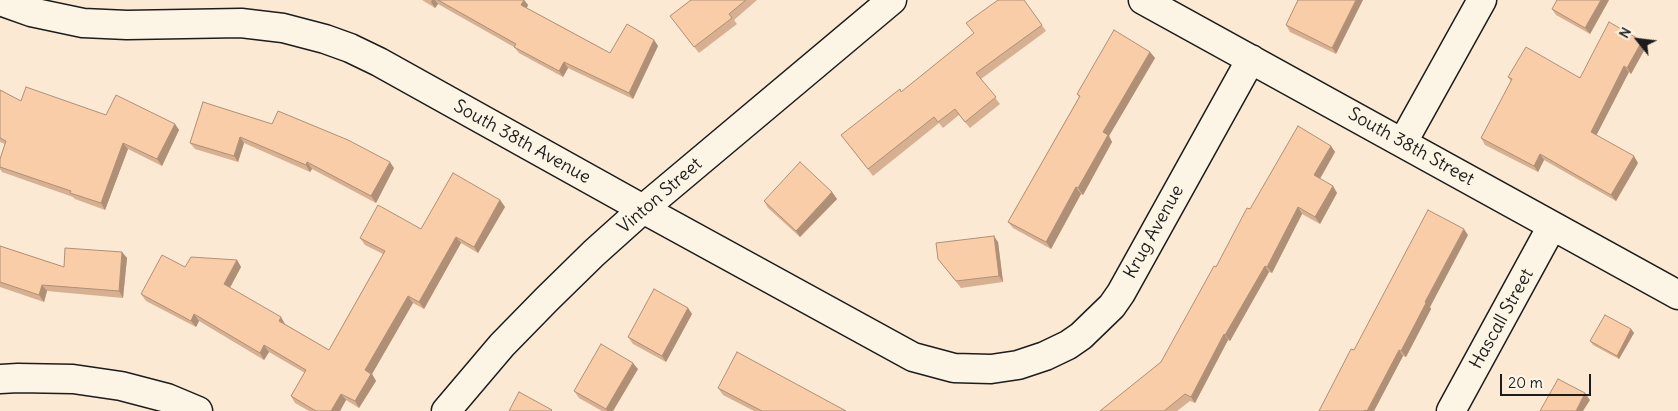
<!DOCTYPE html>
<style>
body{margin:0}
#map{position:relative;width:1678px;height:411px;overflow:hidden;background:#fbe9d3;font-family:Delius,sans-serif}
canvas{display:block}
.north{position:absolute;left:1613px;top:15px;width:50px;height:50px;-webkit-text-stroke:4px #fcf5e5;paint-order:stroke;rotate:299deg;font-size:14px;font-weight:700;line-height:20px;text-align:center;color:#1c1c1c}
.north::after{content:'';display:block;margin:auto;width:18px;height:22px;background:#1c1c1c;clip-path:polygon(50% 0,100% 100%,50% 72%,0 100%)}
.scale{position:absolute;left:1500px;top:374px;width:91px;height:22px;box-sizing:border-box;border:2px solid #1c1c1c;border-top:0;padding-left:6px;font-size:15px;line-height:18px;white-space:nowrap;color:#1c1c1c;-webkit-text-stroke:4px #fcf5e5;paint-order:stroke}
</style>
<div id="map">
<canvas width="1678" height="411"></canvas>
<div class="north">N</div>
<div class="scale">20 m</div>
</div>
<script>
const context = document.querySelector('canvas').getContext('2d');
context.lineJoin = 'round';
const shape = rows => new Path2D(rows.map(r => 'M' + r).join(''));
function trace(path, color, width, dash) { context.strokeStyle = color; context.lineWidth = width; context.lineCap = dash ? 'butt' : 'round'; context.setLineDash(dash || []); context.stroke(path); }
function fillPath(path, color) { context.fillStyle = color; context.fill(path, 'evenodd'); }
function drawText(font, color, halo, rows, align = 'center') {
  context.font = font + ' Delius,sans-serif'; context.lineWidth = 4.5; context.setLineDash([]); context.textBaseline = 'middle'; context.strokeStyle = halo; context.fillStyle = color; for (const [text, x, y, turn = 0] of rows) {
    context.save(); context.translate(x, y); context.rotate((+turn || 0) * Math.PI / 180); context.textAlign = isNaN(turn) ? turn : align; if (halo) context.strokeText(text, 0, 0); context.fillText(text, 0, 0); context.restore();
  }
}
const street = shape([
 [1143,0,1678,295],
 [0,1,31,12,83,23,127,25,241,23,283,28,325,39,350,48,379,62,643,209,913,357,954,368,991,369,1018,365,1045,356,1068,345,1081,336,1112,306,1121,293,1251,59],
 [1403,142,1482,0],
 [0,379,18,378,73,379,121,386,167,398,198,411],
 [1451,411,1552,226]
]);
const secondary = shape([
 [446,411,502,345,547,299,594,253,643,209,892,0]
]);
const wall = shape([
 [422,0,524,0,528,5,527,8,610,53,654,40,658,46,633,99,568,68,563,77,519,53,514,47,438,4,435,8],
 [691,0,757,0,734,20,737,24,699,53,670,16],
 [1024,0,1046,31,981,79,1000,104,970,128,959,115,943,128,939,123,873,176,841,135,901,92,974,33],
 [1298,0,1336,54,1290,32,1286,25],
 [1609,0,1590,34,1556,15,1552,9],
 [1646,47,1631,74,1629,72,1596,135,1638,163,1616,201,1544,160,1538,172,1485,145,1481,138,1511,81,1508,77,1580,78],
 [1150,52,1155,58,1109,136,1112,142,1083,195,1081,194,1051,249,1013,228,1008,222,1079,97,1077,94],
 [0,90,21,101,106,115,175,124,179,130,162,166,128,149,105,210,75,199,73,197,2,172,0,169,0,159,5,144,0,142],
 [203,102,394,168,376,203,312,169,310,172,244,143,238,162,195,149,190,143],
 [1331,146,1335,152,1320,179,1333,186,1337,193,1320,224,1302,214,1272,273,1269,272,1230,341,1228,340,1195,403,1190,401,1177,411,1100,411,1161,362,1250,209],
 [832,192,837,199,800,237,768,208,764,201],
 [500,200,505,207,478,253,461,243,424,309,413,303,372,374,376,381,359,408,346,400,340,411,309,411,295,403,291,396,305,373,269,352,264,360,199,321,196,327,146,301,141,294,185,267,237,260,241,267,230,288,285,324,329,350,383,254,365,245,360,238,421,229],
 [1468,235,1430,307,1431,309,1406,357,1403,356,1374,411,1319,411,1354,350],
 [998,242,1003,282,961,288,938,259],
 [0,246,64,267,122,252,127,258,123,298,47,291,44,302,0,287],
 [688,308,692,314,666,362,633,344,628,337],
 [1631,329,1634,333,1619,359,1593,345,1590,341],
 [638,369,613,411,602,411,579,398,574,391],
 [718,388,846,411,754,411,723,395]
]);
const shadedWall = shape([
 [432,0,435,0,438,4,435,8,431,2],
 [524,0,528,5,525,11,521,5],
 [1356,0,1363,0,1336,54,1332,48],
 [1601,0,1609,0,1590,34,1585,28],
 [654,40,658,46,633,99,629,93],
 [1642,41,1646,47,1631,74,1627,68],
 [1150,52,1155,58,1109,136,1112,142,1083,195,1078,188,1103,132],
 [564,62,568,68,563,77,559,71],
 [1624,66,1629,72,1595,138,1591,132],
 [175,124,179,130,162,166,157,159],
 [240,137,244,143,238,162,234,156],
 [123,143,128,149,105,210,101,203],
 [1331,146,1335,152,1318,182,1314,175],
 [1540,154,1544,160,1538,172,1534,166],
 [1634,156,1638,163,1616,201,1611,195],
 [307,162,312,169,310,172,306,165],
 [390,162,394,168,376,203,371,196],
 [1333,186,1337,193,1320,224,1315,217],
 [1076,187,1081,194,1051,249,1046,242],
 [832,192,837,199,800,237,796,231],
 [500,200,505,207,478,253,474,247],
 [1298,207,1302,214,1272,273,1267,267],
 [1464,229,1468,235,1430,307,1431,309,1406,357,1401,351,1425,302],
 [994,236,998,242,1003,282,999,276],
 [456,237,461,243,424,309,419,302],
 [122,252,127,258,123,298,119,291],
 [237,260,241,267,228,291,224,284],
 [1265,266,1269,272,1230,341,1225,335],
 [42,285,47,291,44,302,39,295],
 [408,296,413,303,372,374,376,381,359,408,355,401,365,370],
 [688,308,692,314,666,362,662,356],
 [194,314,199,321,196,327,191,321],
 [281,317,285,324,283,327,279,321],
 [1631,329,1634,333,1619,359,1617,356],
 [1224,334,1228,340,1195,403,1191,397],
 [264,345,269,352,264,360,260,353],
 [1399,350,1403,356,1374,411,1367,411],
 [633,363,638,369,613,411,607,411,606,409],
 [1585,393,1590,400,1583,411,1576,411],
 [341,394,346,400,340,411,331,411]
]);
const building = shape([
 [438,0,524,0,521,5,610,53,627,24,654,40,629,93,564,62,559,71,514,47,516,44,438,0],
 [691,0,746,0,729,14,732,18,694,47,670,16,691,0],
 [998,0,1024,0,1042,25,976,73,996,97,965,122,955,109,938,122,934,117,868,169,841,135,900,89,901,92,974,33,966,23,998,0],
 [1298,0,1356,0,1332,48,1286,25,1298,0],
 [1557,0,1601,0,1585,28,1552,9,1557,0],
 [1609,22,1642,41,1627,68,1624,66,1591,132,1634,156,1611,195,1540,154,1534,166,1481,138,1512,79,1508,77,1526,47,1580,78,1609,22],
 [1114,30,1150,52,1103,132,1108,135,1078,188,1076,187,1046,242,1008,222,1080,96,1077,94,1114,30],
 [26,87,106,115,116,95,175,124,157,159,123,143,101,203,70,193,71,191,0,167,0,159,6,141,0,138,0,90,21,101,26,87],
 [203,102,272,124,278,111,348,140,390,162,371,196,307,162,306,165,240,137,234,156,190,143,203,102],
 [1298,126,1331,146,1314,175,1333,186,1315,217,1298,207,1267,267,1265,266,1225,335,1224,334,1191,397,1185,394,1164,411,1100,411,1161,362,1214,266,1216,267,1247,208,1250,209,1298,126],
 [800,162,832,192,796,231,764,201,800,162],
 [453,173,500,200,474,247,456,237,419,302,408,296,365,370,371,374,355,401,341,394,331,411,316,411,291,396,306,370,264,345,260,353,194,314,191,321,141,294,162,255,185,267,191,257,237,260,224,284,281,317,279,321,329,350,385,251,360,238,378,205,421,229,453,173],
 [1428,210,1464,229,1425,302,1426,303,1401,351,1399,350,1367,411,1365,410,1364,411,1319,411,1351,349,1354,350,1428,210],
 [994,236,999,276,956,281,938,259,936,243,994,236],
 [0,246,64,267,65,248,122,252,119,291,42,285,39,295,0,282,0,246],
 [654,289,688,308,662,356,628,337,654,289],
 [1605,315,1631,329,1617,356,1590,341,1605,315],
 [601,344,633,363,606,409,574,391,601,344],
 [737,352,846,411,762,411,718,388,737,352],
 [1558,379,1585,393,1576,411,1540,411,1558,379],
 [519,392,552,410,551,411,509,411,519,392]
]);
const streetNames = [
 ["South 38th Avenue",522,142,29],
 ["South 38th Street",1411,147,29],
 ["Vinton Street",660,196,-41],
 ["Krug Avenue",1154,232,-61],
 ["Hascall Street",1502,319,-61]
];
trace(street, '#1c1c1c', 31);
trace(secondary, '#1c1c1c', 31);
trace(street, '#fcf5e5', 28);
trace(secondary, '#fcf5e5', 28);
fillPath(wall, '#d7b091');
fillPath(shadedWall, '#af9076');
fillPath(building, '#facda9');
trace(building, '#af9076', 1);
drawText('18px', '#1c1c1c', '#fcf5e5', streetNames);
</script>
